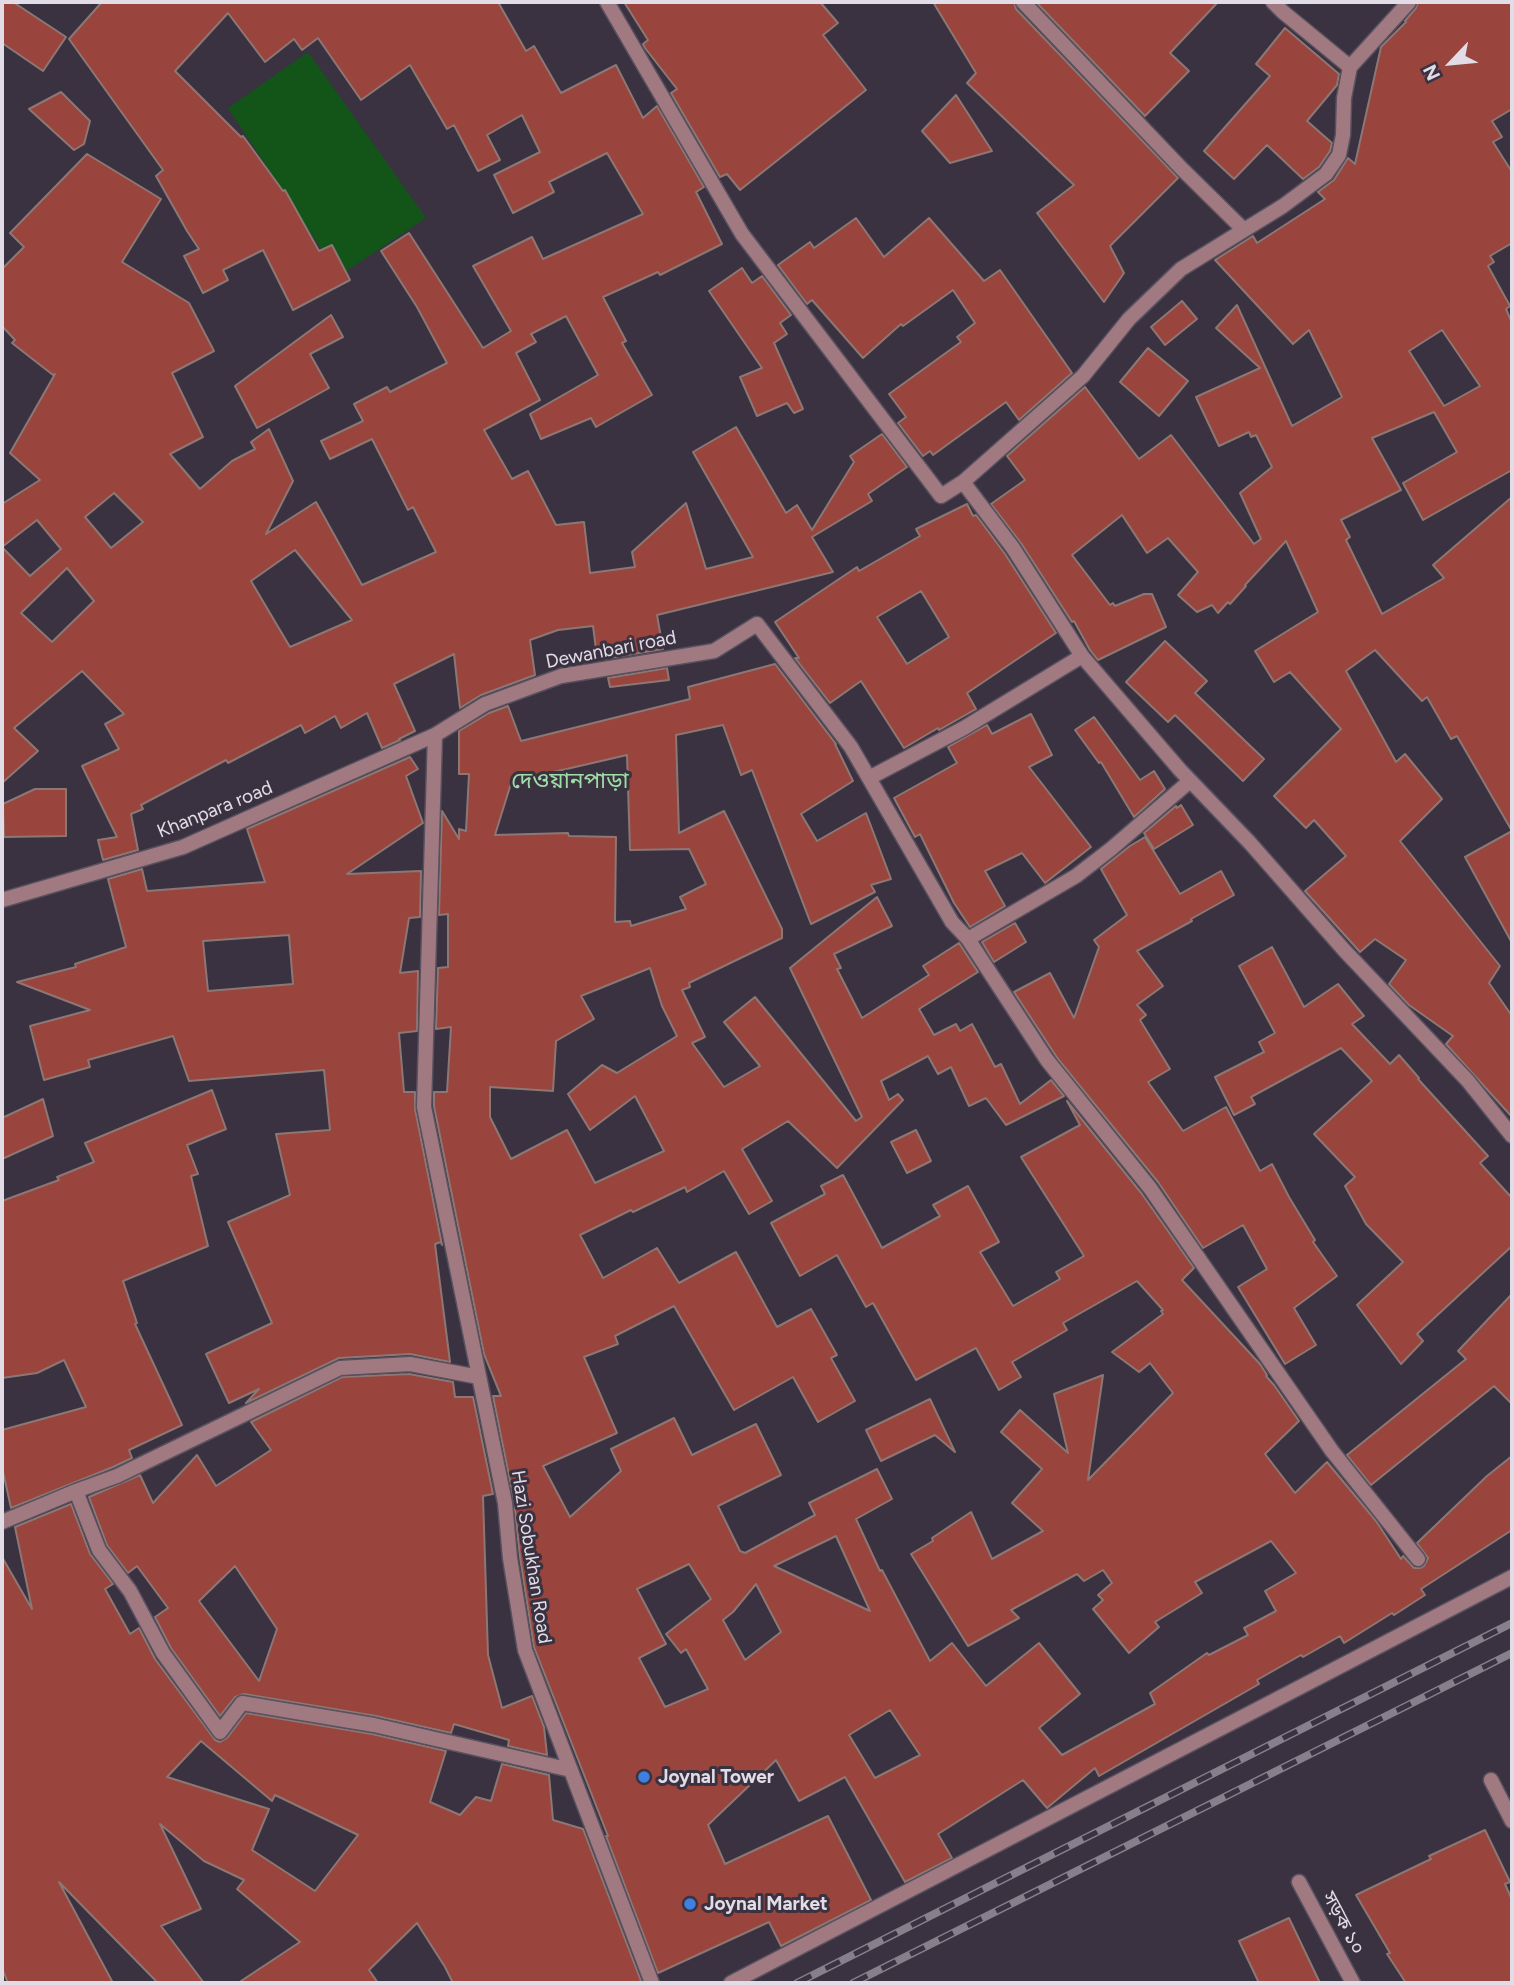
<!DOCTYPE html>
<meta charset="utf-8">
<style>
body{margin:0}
#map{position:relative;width:1514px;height:1985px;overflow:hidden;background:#3a3241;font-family:Figtree,sans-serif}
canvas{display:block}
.frame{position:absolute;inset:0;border:4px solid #e1dce6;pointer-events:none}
.north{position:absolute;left:1416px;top:28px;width:70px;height:70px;-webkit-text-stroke:5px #3a3241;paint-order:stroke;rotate:244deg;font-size:19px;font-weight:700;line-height:28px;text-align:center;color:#e1dce6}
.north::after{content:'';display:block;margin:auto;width:24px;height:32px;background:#e1dce6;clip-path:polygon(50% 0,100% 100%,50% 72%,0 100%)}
</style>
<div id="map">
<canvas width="1514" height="1985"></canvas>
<div class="frame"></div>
<div class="north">N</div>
</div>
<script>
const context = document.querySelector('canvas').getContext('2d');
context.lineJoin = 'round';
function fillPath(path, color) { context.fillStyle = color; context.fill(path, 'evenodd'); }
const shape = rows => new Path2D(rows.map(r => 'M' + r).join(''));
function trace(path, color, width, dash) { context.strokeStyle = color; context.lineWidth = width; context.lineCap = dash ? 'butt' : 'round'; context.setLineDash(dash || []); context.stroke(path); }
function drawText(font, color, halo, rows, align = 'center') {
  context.font = font + ' Figtree,"Noto Sans Bengali",sans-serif'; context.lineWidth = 6; context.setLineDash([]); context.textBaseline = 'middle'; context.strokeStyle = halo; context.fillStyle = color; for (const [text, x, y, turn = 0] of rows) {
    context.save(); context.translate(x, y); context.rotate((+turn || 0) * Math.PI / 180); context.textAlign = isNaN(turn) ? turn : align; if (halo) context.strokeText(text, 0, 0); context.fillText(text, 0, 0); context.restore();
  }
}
const green = shape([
 [308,52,426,218,339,276,228,108]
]);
const building = shape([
 [2,2,13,2,66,37,43,71,2,43,2,2],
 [102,2,498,2,526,51,534,46,561,93,616,65,643,118,657,106,704,187,696,192,722,244,660,275,658,272,603,297,626,341,622,343,652,395,596,427,591,418,541,439,530,414,598,375,566,316,531,334,536,342,516,353,540,400,484,430,512,479,528,471,556,525,584,522,590,573,635,567,632,552,686,503,706,569,753,557,693,452,736,427,786,513,797,505,812,530,854,462,850,456,882,434,907,467,868,494,872,501,812,537,833,572,657,615,663,649,604,659,602,648,596,649,593,626,558,630,530,640,535,675,481,695,460,708,454,654,394,684,415,731,399,739,400,740,382,748,367,713,341,728,335,716,305,733,301,725,228,763,226,760,141,805,143,809,131,814,138,850,103,860,98,840,117,837,82,766,119,749,105,724,124,714,82,671,14,728,38,751,2,783,2,504,40,480,10,453,55,374,53,375,12,343,15,340,2,326,2,269,24,247,10,233,87,154,161,199,122,262,189,303,214,351,172,373,203,437,170,454,200,489,232,461,255,449,251,442,269,429,293,481,266,534,316,502,362,585,436,552,413,507,408,510,372,439,330,459,321,441,363,421,354,404,387,387,390,392,447,363,417,307,381,251,409,233,483,348,511,331,473,266,532,237,543,259,643,214,607,153,549,182,554,192,513,213,494,175,540,152,522,115,487,135,500,160,478,171,454,125,447,129,410,65,361,100,318,38,302,50,294,39,265,62,228,13,175,71,241,137,243,136,283,191,285,190,319,251,332,245,350,280,293,310,263,250,223,270,228,280,203,293,184,256,199,249,187,231,156,176,163,170,69,39,102,2],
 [114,493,143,522,111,548,85,517,114,493],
 [37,520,61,549,30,576,2,547,37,520],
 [295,550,352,620,290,647,251,581,295,550],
 [67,568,94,601,52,642,21,613,67,568],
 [624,2,820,2,838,23,823,35,866,90,740,190,727,174,720,177,671,93,677,89,645,48,643,44,648,40,624,2],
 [933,2,1014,2,1016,9,1178,178,1110,246,1124,273,1104,302,1037,213,1074,185,967,83,976,73,933,2],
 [1036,2,1218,2,1170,53,1189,71,1145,116,1036,2],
 [1418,2,1512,2,1512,109,1492,121,1502,137,1493,142,1512,172,1512,243,1490,256,1494,262,1488,266,1510,306,1506,309,1512,323,1512,470,1423,520,1403,483,1457,452,1434,412,1372,438,1401,490,1341,520,1350,537,1346,540,1382,614,1444,578,1433,565,1512,497,1512,943,1465,857,1512,831,1457,736,1451,739,1427,697,1422,701,1375,650,1346,671,1396,762,1405,754,1442,799,1400,841,1500,966,1489,983,1512,1016,1512,1117,1446,1044,1453,1036,1409,1005,1389,984,1406,960,1375,939,1360,952,1305,891,1346,856,1314,820,1306,828,1274,796,1341,729,1290,672,1274,682,1255,651,1318,612,1286,541,1245,585,1246,586,1230,604,1228,602,1218,613,1212,605,1197,612,1178,595,1198,572,1168,538,1147,553,1122,515,1072,555,1110,605,1113,603,1115,606,1144,594,1152,594,1166,627,1098,660,1090,650,1074,621,1072,622,1021,543,991,504,1025,480,1007,456,1085,387,1139,459,1171,435,1254,544,1261,539,1240,493,1272,467,1256,435,1251,437,1249,432,1219,446,1196,397,1260,368,1216,328,1237,305,1292,426,1342,397,1309,330,1293,344,1215,260,1253,236,1257,243,1325,199,1318,192,1334,180,1348,158,1355,164,1381,47,1406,22,1405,21,1416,8,1418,2],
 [1442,330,1480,386,1444,406,1409,351,1442,330],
 [1285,28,1339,74,1337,85,1307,121,1332,143,1330,151,1319,167,1303,179,1267,145,1234,179,1204,151,1270,76,1256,64,1285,28],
 [61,92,90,121,84,144,74,150,29,109,61,92],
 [956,95,992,151,950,163,922,131,956,95],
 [856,218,884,257,929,218,984,281,1000,270,1072,373,1019,420,1006,402,933,455,930,451,923,456,898,423,906,417,889,394,961,342,957,337,975,323,953,290,903,326,901,324,863,358,812,300,807,304,778,265,810,242,814,248,856,218],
 [742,268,752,283,762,276,791,315,780,323,787,334,774,343,803,409,794,413,787,403,757,416,740,377,762,368,709,291,742,268],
 [1182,301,1197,319,1165,345,1151,327,1182,301],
 [331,315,343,337,310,354,329,388,257,428,235,386,331,315],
 [1148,348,1188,381,1159,416,1120,382,1148,348],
 [967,504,973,516,976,515,1005,554,1056,633,967,693,976,709,939,730,938,728,904,748,861,681,830,703,795,658,799,658,775,622,857,567,859,571,920,536,916,529,967,504],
 [921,591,949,637,907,664,877,617,921,591],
 [1165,641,1207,681,1195,693,1264,759,1243,781,1175,715,1168,722,1126,682,1165,641],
 [775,664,836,744,835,744,853,781,801,814,817,841,866,813,891,879,871,885,875,892,811,924,752,770,741,775,723,725,676,735,679,833,724,811,782,929,782,938,689,983,690,987,682,990,705,1037,692,1043,724,1087,760,1066,724,1022,755,997,856,1121,862,1117,790,968,877,897,892,926,834,954,841,968,837,969,862,1018,929,975,923,966,959,943,978,972,919,1009,934,1035,956,1024,960,1031,972,1024,995,1067,1001,1064,1020,1104,1051,1080,1064,1096,1006,1125,986,1098,969,1106,951,1067,938,1074,928,1056,881,1081,889,1100,898,1094,903,1100,837,1168,788,1121,742,1149,772,1201,749,1214,724,1171,687,1192,685,1187,633,1212,631,1210,580,1235,603,1278,657,1248,679,1283,736,1252,777,1327,811,1309,837,1355,831,1358,855,1401,818,1422,793,1377,734,1410,674,1306,615,1336,618,1344,584,1357,617,1433,543,1466,570,1517,621,1471,611,1449,674,1418,692,1455,756,1424,781,1475,718,1506,740,1551,745,1553,815,1515,809,1503,877,1469,892,1499,856,1519,880,1571,882,1570,930,1661,952,1643,986,1686,1039,1643,1080,1694,1039,1728,1062,1755,1155,1704,1150,1693,1207,1653,1209,1655,1248,1635,1244,1628,1276,1611,1265,1591,1296,1573,1271,1541,1195,1582,1202,1593,1155,1622,1159,1627,1129,1653,1093,1609,1103,1600,1098,1595,1112,1583,1103,1570,1084,1581,1077,1574,1011,1610,1019,1618,968,1646,911,1554,933,1541,932,1538,971,1512,992,1559,1043,1531,1012,1503,1042,1469,1001,1432,1020,1410,1068,1453,1054,1394,1103,1375,1088,1480,1173,1393,1150,1363,1139,1372,1112,1352,1163,1314,1161,1311,1163,1310,1137,1281,1063,1323,1067,1330,1012,1362,1021,1377,999,1390,976,1348,916,1380,873,1303,866,1307,837,1255,800,1276,771,1223,825,1194,821,1186,843,1175,882,1248,940,1216,933,1205,968,1186,999,1242,980,1252,1013,1306,1060,1279,1056,1272,1084,1256,1021,1157,1080,1125,1067,1101,1142,1194,1194,1268,1182,1280,1260,1364,1267,1375,1266,1376,1274,1385,1299,1421,1265,1454,1295,1493,1327,1462,1376,1521,1401,1559,1403,1556,1414,1568,1420,1568,1424,1566,1428,1558,1417,1543,1487,1476,1512,1456,1512,1530,1421,1589,1425,1595,1394,1615,1392,1613,1344,1643,1340,1636,1303,1657,1301,1655,1257,1680,1259,1684,1099,1776,1095,1768,1047,1808,1023,1780,938,1834,952,1858,905,1882,845,1777,799,1801,776,1760,708,1825,725,1864,828,1816,871,1900,781,1946,769,1922,658,1973,606,1836,608,1836,534,1647,520,1557,514,1501,493,1396,501,1396,484,1354,434,1106,434,1092,447,1092,451,1027,436,1029,438,968,448,967,448,914,439,915,442,811,459,839,459,829,466,831,469,774,459,774,459,731,489,713,508,706,521,741,690,699,688,687,775,664],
 [627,755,630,850,689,849,706,884,680,897,686,909,631,926,630,921,615,922,616,837,569,836,568,833,495,835,513,777,544,778,545,774,627,755],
 [650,968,662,1006,677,1036,617,1073,602,1065,568,1094,590,1130,635,1096,664,1151,595,1183,567,1130,511,1159,490,1117,490,1087,553,1091,556,1041,594,1019,581,996,650,968],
 [836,1536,870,1611,774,1566,836,1536],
 [689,1564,711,1599,666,1634,681,1653,686,1649,708,1689,665,1707,639,1658,666,1644,637,1589,689,1564],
 [756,1584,781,1632,745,1660,723,1620,733,1612,756,1584],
 [890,1710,920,1755,875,1778,849,1735,890,1710],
 [667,668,669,680,610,687,608,678,667,668],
 [1031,714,1052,755,1029,767,1091,847,1045,883,1022,853,985,871,1005,906,970,927,954,903,920,834,915,837,894,798,957,763,948,747,987,725,992,734,1031,714],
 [1094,717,1140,780,1154,771,1165,789,1134,817,1101,762,1099,763,1075,730,1094,717],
 [410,757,418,769,406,776,423,823,347,874,421,871,420,917,409,918,400,973,418,971,417,1031,399,1033,404,1092,415,1092,415,1109,442,1245,441,1242,435,1244,450,1362,410,1354,339,1358,246,1403,259,1389,229,1403,206,1354,272,1323,228,1222,290,1195,276,1134,330,1130,324,1070,189,1081,173,1036,88,1060,90,1067,44,1080,30,1026,90,1010,17,982,76,967,75,964,126,947,108,879,142,869,147,891,265,882,247,829,410,757],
 [289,935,293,984,208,991,203,941,289,935],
 [35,789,66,789,66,836,4,837,3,804,35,789],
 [1181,805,1193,825,1154,849,1144,833,1176,806,1177,808,1181,805],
 [1145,837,1180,894,1221,871,1234,895,1191,919,1192,921,1137,951,1163,986,1137,1005,1146,1015,1140,1020,1170,1069,1148,1082,1183,1131,1226,1107,1260,1171,1272,1164,1289,1197,1315,1240,1313,1242,1337,1276,1294,1308,1316,1345,1285,1364,1238,1287,1267,1269,1243,1225,1203,1248,1158,1182,1058,1059,1014,992,1050,973,1074,1018,1099,947,1094,940,1127,915,1101,869,1130,846,1145,837],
 [1015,923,1026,942,994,962,982,942,1015,923],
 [1272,947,1304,1007,1338,984,1364,1016,1352,1024,1390,1064,1399,1055,1419,1078,1418,1079,1488,1156,1480,1163,1512,1198,1512,1246,1417,1334,1423,1341,1401,1364,1357,1305,1403,1262,1366,1224,1345,1186,1355,1177,1314,1134,1372,1081,1341,1048,1251,1097,1255,1104,1234,1115,1215,1077,1264,1052,1259,1042,1275,1033,1239,966,1272,947],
 [212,1090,226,1129,187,1145,198,1174,191,1176,208,1246,123,1281,137,1323,135,1324,182,1425,129,1450,132,1458,113,1467,11,1508,2,1467,2,1430,86,1407,64,1360,37,1373,2,1378,2,1201,59,1180,57,1177,94,1162,85,1143,212,1090],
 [43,1099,53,1136,2,1159,2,1118,43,1099],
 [916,1130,931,1161,907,1173,891,1142,916,1130],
 [1512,1294,1512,1404,1494,1386,1371,1485,1347,1455,1466,1359,1458,1351,1512,1294],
 [409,1374,453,1382,455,1397,473,1397,493,1494,483,1496,488,1655,502,1708,532,1696,544,1727,547,1755,508,1746,509,1740,454,1724,451,1733,376,1716,244,1694,235,1697,220,1716,171,1648,155,1617,168,1608,137,1566,128,1573,107,1545,89,1497,140,1475,153,1503,197,1455,216,1486,271,1450,251,1422,342,1377,409,1374],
 [235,1566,277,1629,259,1681,199,1601,235,1566],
 [930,1399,955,1452,935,1435,881,1461,866,1430,930,1399],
 [71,1504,90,1554,113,1584,105,1589,130,1634,139,1628,155,1659,215,1740,220,1742,227,1738,246,1713,372,1734,446,1751,430,1802,460,1815,476,1797,491,1801,502,1764,549,1775,553,1820,583,1829,641,1981,636,1983,453,1983,445,1967,417,1923,369,1970,378,1983,238,1983,300,1942,237,1889,244,1880,204,1861,160,1824,201,1909,161,1926,204,1983,158,1983,59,1882,113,1983,8,1983,2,1968,2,1557,32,1609,15,1527,71,1504],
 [201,1741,272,1801,275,1795,358,1835,315,1891,252,1850,269,1809,167,1777,201,1741],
 [1485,1830,1510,1882,1505,1884,1512,1900,1512,1983,1406,1983,1387,1954,1390,1953,1356,1895,1431,1859,1429,1856,1485,1830],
 [1289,1918,1320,1983,1259,1983,1239,1941,1289,1918]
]);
const minor = shape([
 [607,2,742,234,941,496,963,482,1083,376,1129,319,1181,269,1283,206,1326,174,1339,155,1343,135,1344,98,1350,67,1409,2],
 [1023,2,1182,169,1244,230],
 [1273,2,1283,12,1350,67],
 [963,482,1013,548,1082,656,1180,770,1250,843,1344,950,1468,1081,1512,1136],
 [435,735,424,1107,505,1503,510,1558,525,1650,652,1983],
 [869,778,964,728,1082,656],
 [2,900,183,847,435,735,485,704,561,676,714,651,757,624,851,747,952,922,968,939,1047,1060,1150,1188,1332,1451,1418,1559],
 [968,939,1076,876,1111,849,1190,781],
 [76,1491,99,1550,130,1591,163,1653,220,1732,242,1703,374,1725,571,1770],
 [2,1522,76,1491,117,1476,340,1368,410,1364,479,1377],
 [1491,1780,1512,1821],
 [1299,1882,1353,1983],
 [731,1983,1512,1577]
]);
const rail = shape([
 [797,1983,1512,1623],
 [853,1983,1512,1653]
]);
const markers = [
 [644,1777,7,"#3f7fe0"],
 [690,1904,7,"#3f7fe0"]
];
const streetNames = [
 ["Dewanbari road",611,650,-11],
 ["Khanpara road",215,810,-22],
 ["Hazi Sobukhan Road",531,1557,81],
 ["সড়ক ১০",1343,1923,62]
];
const poiNames = [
 ["Joynal Tower",658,1777],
 ["Joynal Market",704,1904]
];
const quarterNames = [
 ["দেওয়ানপাড়া",570,781]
];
fillPath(green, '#135518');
fillPath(building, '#99443c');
trace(building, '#8d7774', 2);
trace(minor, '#58515f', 17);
trace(minor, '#a17980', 14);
trace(rail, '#867f8c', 8);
trace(rail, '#3a3241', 5, [16]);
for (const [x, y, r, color] of markers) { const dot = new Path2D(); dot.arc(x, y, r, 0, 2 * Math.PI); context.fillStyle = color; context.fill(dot); trace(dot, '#3a3241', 2.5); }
drawText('19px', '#e1dce6', '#3a3241', streetNames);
drawText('bold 19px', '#e1dce6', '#3a3241', poiNames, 'left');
drawText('23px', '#9edda5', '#3a3241', quarterNames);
</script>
